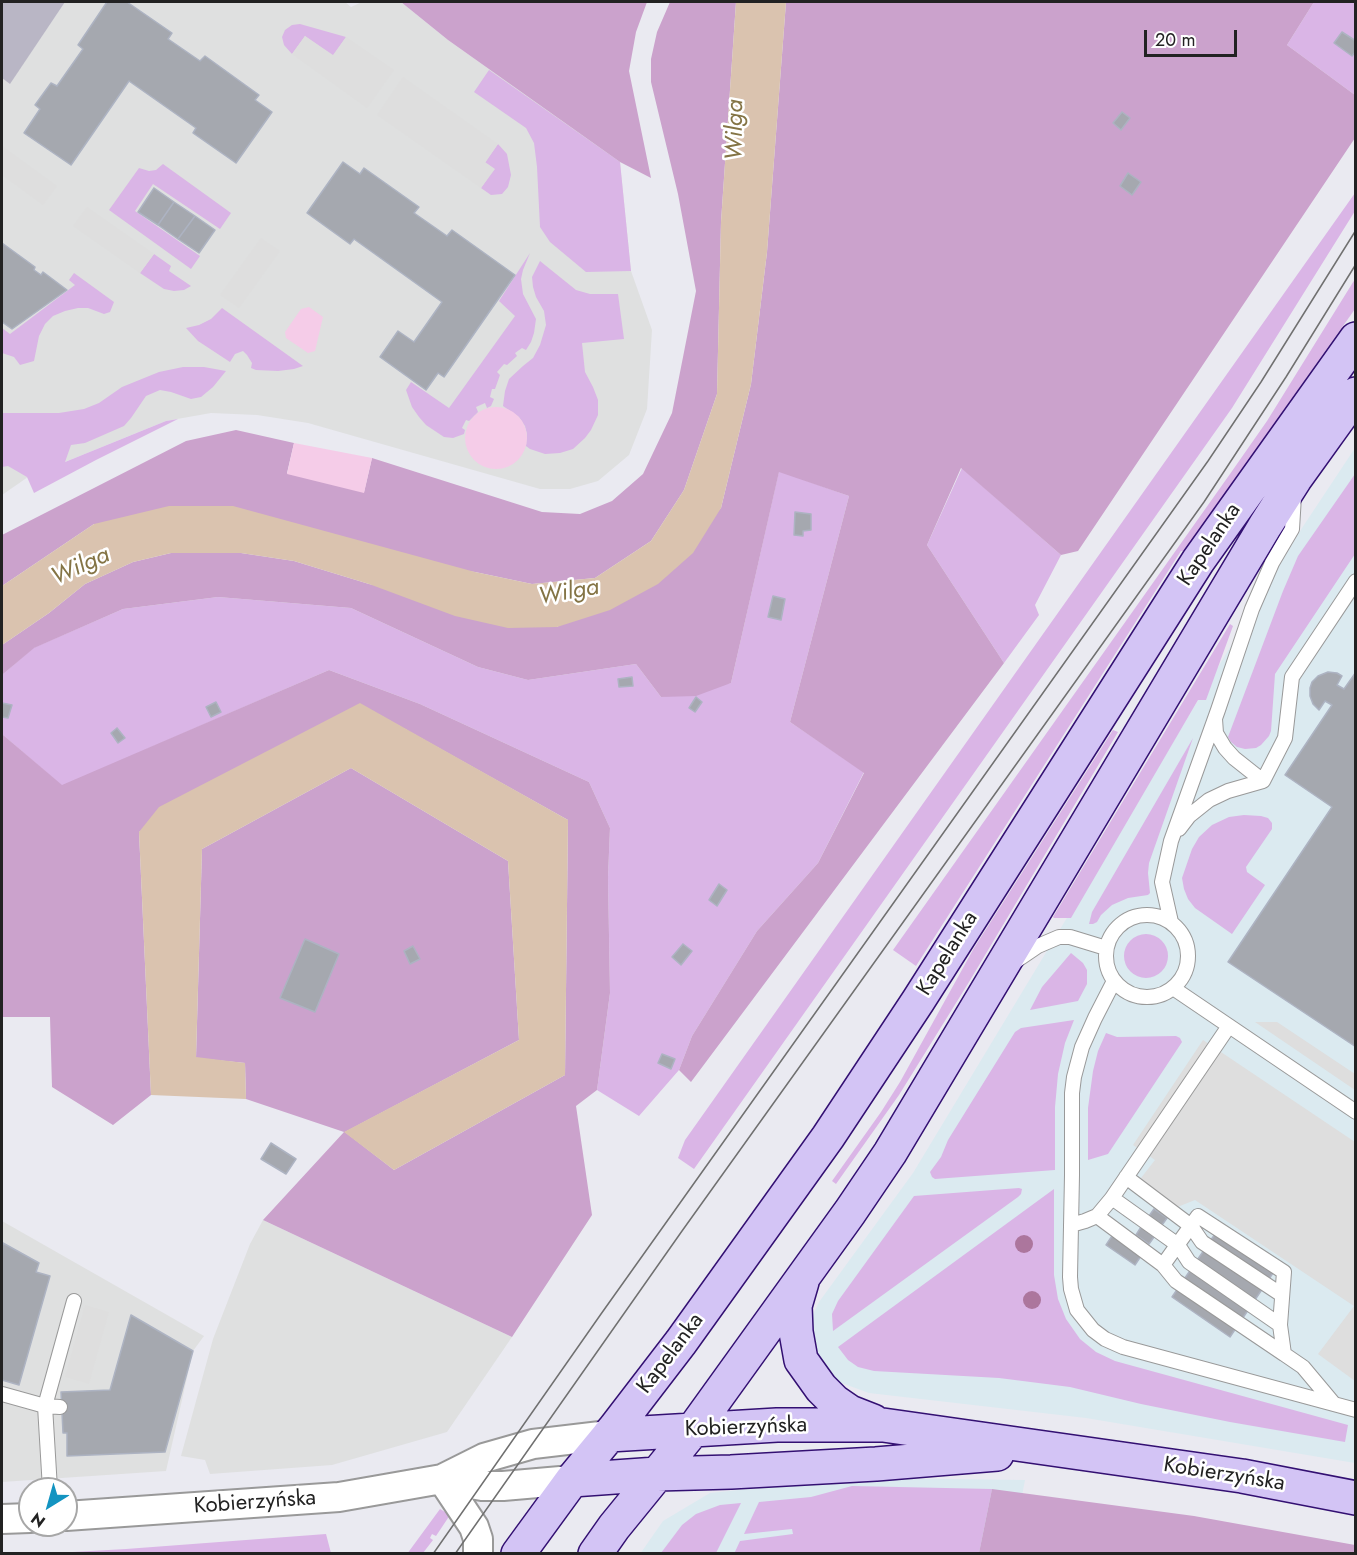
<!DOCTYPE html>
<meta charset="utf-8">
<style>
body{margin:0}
#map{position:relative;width:1357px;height:1555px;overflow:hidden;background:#eaeaf1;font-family:Jost,sans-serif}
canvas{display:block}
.frame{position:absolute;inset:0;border:3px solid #222;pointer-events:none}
.north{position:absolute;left:18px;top:1477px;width:60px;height:60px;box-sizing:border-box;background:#fff;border:2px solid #a7a7a7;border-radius:50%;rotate:217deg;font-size:16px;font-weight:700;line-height:24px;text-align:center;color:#222}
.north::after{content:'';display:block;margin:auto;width:21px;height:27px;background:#1394c1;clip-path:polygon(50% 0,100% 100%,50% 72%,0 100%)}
.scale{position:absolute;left:1144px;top:30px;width:93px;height:27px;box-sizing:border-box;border:3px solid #222;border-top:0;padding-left:8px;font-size:18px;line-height:21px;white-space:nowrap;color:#222;-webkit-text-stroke:4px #fff;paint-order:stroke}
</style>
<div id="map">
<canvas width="1357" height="1555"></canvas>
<div class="frame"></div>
<div class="north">N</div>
<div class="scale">20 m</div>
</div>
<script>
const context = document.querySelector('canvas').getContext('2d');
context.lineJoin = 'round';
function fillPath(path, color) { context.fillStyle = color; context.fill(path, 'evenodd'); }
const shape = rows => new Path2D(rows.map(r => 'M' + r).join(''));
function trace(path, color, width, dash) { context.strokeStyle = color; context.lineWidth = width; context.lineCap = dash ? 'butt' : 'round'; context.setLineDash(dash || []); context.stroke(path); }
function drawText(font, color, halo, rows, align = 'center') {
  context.font = font + ' Jost,sans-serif'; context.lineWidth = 5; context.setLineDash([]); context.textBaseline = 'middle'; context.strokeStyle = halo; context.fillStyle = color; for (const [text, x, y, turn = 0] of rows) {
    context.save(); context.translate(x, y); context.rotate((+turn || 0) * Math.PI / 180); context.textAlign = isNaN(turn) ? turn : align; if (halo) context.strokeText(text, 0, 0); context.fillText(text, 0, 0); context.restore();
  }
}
const residential = shape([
 [65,2,345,2,351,7,362,2,401,2,448,40,620,162,631,271,652,330,647,409,629,455,598,481,570,489,540,489,308,423,257,415,211,413,166,421,28,477,2,495,2,78,10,83],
 [263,1220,512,1337,447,1432,332,1465,210,1474,205,1460,181,1456,213,1339,250,1244],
 [2,1221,204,1336,193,1351,166,1471,2,1482]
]);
const commercial = shape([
 [1355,448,1355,1463,1086,1418,869,1393,839,1382,821,1368,808,1325,819,1302,913,1173,1302,528],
 [854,1478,1025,1480,1011,1553,640,1554,663,1521,710,1493]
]);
const construction = shape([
 [2,2,65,2,10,84,2,78]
]);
const grass = shape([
 [1314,2,1355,2,1355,95,1287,45],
 [300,24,346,37,333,56,305,36,292,54,284,45,282,37,285,30,292,25],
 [489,70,620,162,631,271,586,272,550,242,540,227,537,167,534,143,526,128,474,92],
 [498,144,507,154,511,175,508,187,502,194,491,195,481,188,494,169,485,163],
 [163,164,231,213,220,229,153,184,135,211,200,256,191,269,109,210,139,168,149,171,156,170],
 [1355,193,1355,211,1232,408,694,1169,678,1158,685,1140],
 [530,253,523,270,521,279,523,294,536,319,534,333,531,342,526,350,522,348,515,353,517,356,507,365,504,364,497,372,500,375,495,389,492,389,490,397,494,399,491,406,487,408,485,403,476,407,478,412,469,421,466,420,462,428,465,430,464,434,453,438,444,437,426,425,419,417,412,407,406,390,411,382,449,408,515,316,499,301],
 [154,254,171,266,169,271,191,286,184,290,174,291,164,289,140,273],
 [540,261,576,290,590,294,618,294,624,339,582,343,585,372,593,387,598,400,598,415,591,430,585,438,573,449,560,453,545,454,530,449,526,446,527,434,525,426,519,417,503,406,505,391,509,379,523,366,533,358,540,345,546,325,544,311,536,297,533,287,532,277],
 [74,273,114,302,110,312,104,314,88,308,78,308,65,311,53,316,45,324,39,336,34,361,20,365,14,357,2,353,2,328,10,334,75,285,69,280],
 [1355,279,1355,309,1184,551,1181,551,916,966,893,950,1230,474,1267,421],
 [222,308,303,366,294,369,278,371,256,370,251,368,252,363,247,355,243,351,235,354,230,362,198,341,186,328,199,325,211,319],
 [183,367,204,367,226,371,213,387,201,397,191,399,171,392,160,390,146,396,131,418,124,426,85,443,71,445,65,462,166,421,178,419,96,460,34,493,27,477,8,466,2,467,2,413,59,413,84,409,99,403,122,387,159,372],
 [962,468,1061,555,1035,605,1039,615,1004,663,927,545],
 [779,471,849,496,790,722,864,772,818,863,757,931,692,1036,679,1070,639,1116,597,1090,610,993,608,877,610,828,589,782,420,704,329,670,62,786,2,734,2,675,33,648,123,609,218,597,351,608,478,667,528,680,636,664,661,697,731,683],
 [1355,474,1355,554,1275,674,1271,731,1269,736,1261,745,1256,748,1245,749,1237,747,1231,742,1228,737,1283,591,1298,556],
 [1230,624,1233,626,1206,700,1198,700,1071,918,1054,918,1053,917],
 [1113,730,1118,732,969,982,899,1095,836,1184,832,1181,881,1112,900,1082,974,948],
 [1193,738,1149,863,1148,873,1150,893,1148,895,1128,898,1112,905,1101,915,1097,922,1093,924,1089,924,1092,912],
 [1244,815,1261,816,1268,818,1272,823,1272,829,1246,867,1247,872,1265,885,1232,934,1195,908,1188,899,1184,889,1182,878,1192,849,1199,837,1212,825,1229,817],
 '1124 956a22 22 0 1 1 44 0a22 22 0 1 1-44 0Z',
 [1071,953,1083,963,1087,970,1087,984,1078,1001,1030,1010,1042,987],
 [1074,1020,1065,1043,1058,1074,1055,1107,1055,1170,935,1179,932,1177,930,1172,941,1157,948,1140,1015,1032,1021,1028],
 [1106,1033,1117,1037,1176,1036,1180,1038,1182,1042,1108,1154,1088,1160,1088,1108,1093,1071,1098,1051],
 [1019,1188,1022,1189,1021,1194,1018,1197,833,1331,832,1314,838,1301,914,1196],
 [1054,1189,1054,1275,1058,1299,1066,1319,1080,1339,1096,1352,1115,1361,1348,1425,1345,1442,1230,1422,1141,1404,1070,1387,999,1378,874,1371,858,1367,848,1360,838,1347],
 [852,1486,992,1489,979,1553,734,1554,740,1541,793,1534,792,1529,744,1534,759,1502,811,1497],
 [741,1503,716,1553,661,1553,682,1525,696,1514,720,1505],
 [440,1509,450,1515,436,1536,432,1534,430,1538,433,1540,423,1553,407,1554],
 [326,1534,331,1553,55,1553,126,1549]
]);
const forest = shape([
 [401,2,647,2,636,32,629,71,651,178,620,162,448,40],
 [670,2,736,2,721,222,717,394,684,490,651,541,595,578,532,584,475,572,94,524,2,586,2,535,186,441,236,430,294,443,287,473,364,492,372,458,542,512,580,514,612,501,643,474,672,413,696,291,678,194,651,82,651,59,657,32],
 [786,2,1314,2,1287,45,1355,95,1355,138,1078,551,1061,555,961,468,927,545,1004,663,691,1082,679,1070,692,1036,757,931,818,863,864,773,790,722,849,496,779,472,731,683,696,696,661,697,636,664,528,680,478,667,351,608,218,597,123,609,34,648,2,675,2,645,49,613,85,584,133,562,171,553,241,553,294,561,369,584,557,627,721,508,751,384,767,252],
 [329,670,420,704,589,782,610,828,608,877,610,993,597,1090,576,1106,592,1215,512,1337,263,1220,344,1132,246,1099,245,1063,196,1058,202,849,351,768,508,861,519,1040,345,1132,394,1170,565,1075,568,820,360,704,139,832,151,1095,113,1125,52,1087,50,1017,2,1017,2,734,62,785],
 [992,1489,1194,1516,1355,1545,1355,1553,979,1553]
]);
const park = shape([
 [309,307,323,317,315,351,308,353,286,338,285,332,301,309],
 '465 438a31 31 0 1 1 62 0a31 31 0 1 1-62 0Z',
 [294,443,372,458,364,493,287,474]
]);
const parking = shape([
 [305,36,333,55,346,37,394,70,367,108,292,54],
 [403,77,498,144,485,162,495,169,481,188,377,115],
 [2,146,57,186,43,205,2,175],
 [87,207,154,254,140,273,73,226],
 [261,238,280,251,239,308,220,295],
 [1255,1022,1277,1022,1355,1074,1355,1090],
 [1203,1040,1355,1142,1355,1381,1318,1354,1354,1306,1195,1200,1175,1208,1143,1185,1141,1178,1155,1160,1133,1145],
 [85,1305,109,1312,89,1384,65,1377]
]);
const water = shape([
 [736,2,786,2,767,252,751,384,721,508,693,553,658,584,610,610,557,627,508,628,455,616,369,584,294,561,241,553,171,553,133,562,85,584,49,613,2,645,2,586,94,524,169,506,233,506,475,572,532,584,595,578,651,541,684,490,717,394,721,222],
 [360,703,568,820,565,1075,394,1170,344,1132,519,1040,508,861,351,768,202,849,196,1057,245,1063,246,1099,151,1095,139,832,159,807]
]);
const building = shape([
 [107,2,127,2,172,33,168,39,200,61,205,56,259,95,255,100,272,112,236,163,193,133,196,128,129,81,71,165,24,133,40,109,35,105,51,83,57,86,83,49,78,45,107,2],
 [1342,32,1356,41,1356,51,1352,56,1334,43,1342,32],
 [1122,112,1130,118,1121,130,1113,123,1122,112],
 [343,162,360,174,364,168,419,207,414,213,447,236,452,230,515,275,444,377,438,373,426,390,380,357,398,331,414,342,442,302,354,239,350,244,307,213,343,162],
 [1128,173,1141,182,1132,195,1120,186,1128,173],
 [154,188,174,202,158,225,138,212,154,188],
 [174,202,195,216,178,239,158,225,174,202],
 [195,216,215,230,199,253,178,239,195,216],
 [2,243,35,267,34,270,41,275,43,272,67,290,12,329,2,322,2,243],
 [795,512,811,514,811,530,803,531,803,536,794,535,795,512],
 [773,596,785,599,781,620,768,617,773,596],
 [1328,672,1337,673,1342,676,1337,685,1344,689,1356,672,1356,1047,1228,962,1332,807,1285,775,1332,705,1325,701,1319,710,1313,704,1310,696,1310,688,1312,682,1318,676,1328,672],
 [632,677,633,686,619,687,618,679,632,677],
 [696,697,702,702,695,712,689,708,696,697],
 [216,702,221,712,211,717,206,707,216,702],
 [2,703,12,705,8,718,2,717,2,703],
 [117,728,125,738,118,743,111,733,117,728],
 [719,884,727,890,717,906,709,900,719,884],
 [305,939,339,954,315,1012,280,998,305,939],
 [683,944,692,951,681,965,672,957,683,944],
 [413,946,420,959,410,964,404,951,413,946],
 [662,1054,675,1059,671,1069,658,1063,662,1054],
 [271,1143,296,1159,286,1174,261,1159,271,1143],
 [1154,1209,1167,1218,1162,1225,1149,1216,1154,1209],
 [1141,1227,1154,1237,1149,1244,1136,1235,1141,1227],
 [1215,1234,1273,1273,1230,1337,1172,1297,1215,1234],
 [1112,1236,1141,1256,1135,1265,1106,1245,1112,1236],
 [3,1243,39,1263,36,1272,50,1276,19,1385,2,1380,2,1248,3,1243],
 [131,1315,193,1351,165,1452,67,1456,67,1433,63,1433,61,1392,110,1390,131,1315]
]);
const lane = shape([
 [1215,719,1216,733,1225,748,1234,758,1263,781],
 [1179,829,1189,816,1209,800,1228,791,1263,781,1285,738,1292,677,1356,581],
 '1106 956a41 41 0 1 1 82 0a41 41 0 1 1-82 0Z',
 [1171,922,1162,882,1171,841,1218,710,1252,609,1272,563,1292,529,1294,496],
 [1016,961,1038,946,1059,937,1070,937,1106,948],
 [1114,981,1095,1018,1082,1047,1074,1077,1072,1093,1072,1175,1070,1277,1071,1289,1077,1310,1093,1330,1105,1339,1123,1347,1356,1410],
 [1173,988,1356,1112],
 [1126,1177,1191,1226,1202,1242,1282,1295],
 [1112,1198,1178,1245,1189,1262,1280,1325],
 [1097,1216,1163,1265,1176,1281,1284,1354],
 [1071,1225,1085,1221,1097,1216,1112,1198,1229,1026],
 [1163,1265,1198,1216,1284,1272,1280,1325,1284,1354,1303,1367,1334,1404],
 [2,1394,45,1406,60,1407],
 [50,1489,45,1406,74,1301]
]);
const street = shape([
 [442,1479,482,1486,503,1486,572,1480],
 [442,1479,474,1527,478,1539,478,1554],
 [66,1516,339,1497,442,1479,484,1458,533,1444,609,1435],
 [2,1519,30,1518]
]);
const secondary = shape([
 [802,1282,795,1306,796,1332,801,1360,821,1388,834,1401,850,1412,873,1421],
 [609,1435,777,1425,883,1425,1242,1476,1356,1498],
 [572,1480,657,1474,731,1472,876,1464,997,1454],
 [518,1554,572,1480,615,1428,681,1342,828,1137,918,1001,1198,561,1356,339],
 [595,1554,614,1527,693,1430,850,1212,890,1153,1265,526,1295,479,1356,394]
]);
const tram = shape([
 [433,1554,601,1314,1208,461,1261,382,1356,230],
 [455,1554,682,1231,1204,502,1286,377,1356,264]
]);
const trees = [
 [1024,1244],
 [1032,1300]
];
const streetNames = [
 ["Kapelanka",1210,545,-56],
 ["Kapelanka",948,954,-58],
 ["Kapelanka",671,1354,-53],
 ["Kobierzyńska",746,1428,-2],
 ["Kobierzyńska",1224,1475,9],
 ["Kobierzyńska",255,1503,-4]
];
const waterNames = [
 ["Wilga",736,130,-89],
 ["Wilga",81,567,-24],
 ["Wilga",569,593,-10]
];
fillPath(residential, '#dfe0e0');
fillPath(commercial, '#dbeaf0');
fillPath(construction, '#b9b6c5');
fillPath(grass, '#dab5e6');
fillPath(forest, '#cba2cc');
fillPath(park, '#f5cce8');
fillPath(parking, '#dedede');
fillPath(water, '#dac3af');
fillPath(building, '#a5a8af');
trace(building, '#adb3c2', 1.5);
trace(lane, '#999', 16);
trace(street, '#999', 32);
trace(secondary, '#331072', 36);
trace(lane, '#fff', 14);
trace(street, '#fff', 28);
trace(secondary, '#d3c4f5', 33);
trace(tram, '#707070', 1.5);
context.fillStyle = '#ac769d';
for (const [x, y] of trees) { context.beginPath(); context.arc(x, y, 9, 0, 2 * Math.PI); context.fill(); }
drawText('22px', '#222', '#fff', streetNames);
drawText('italic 24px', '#847445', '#fff', waterNames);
</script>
